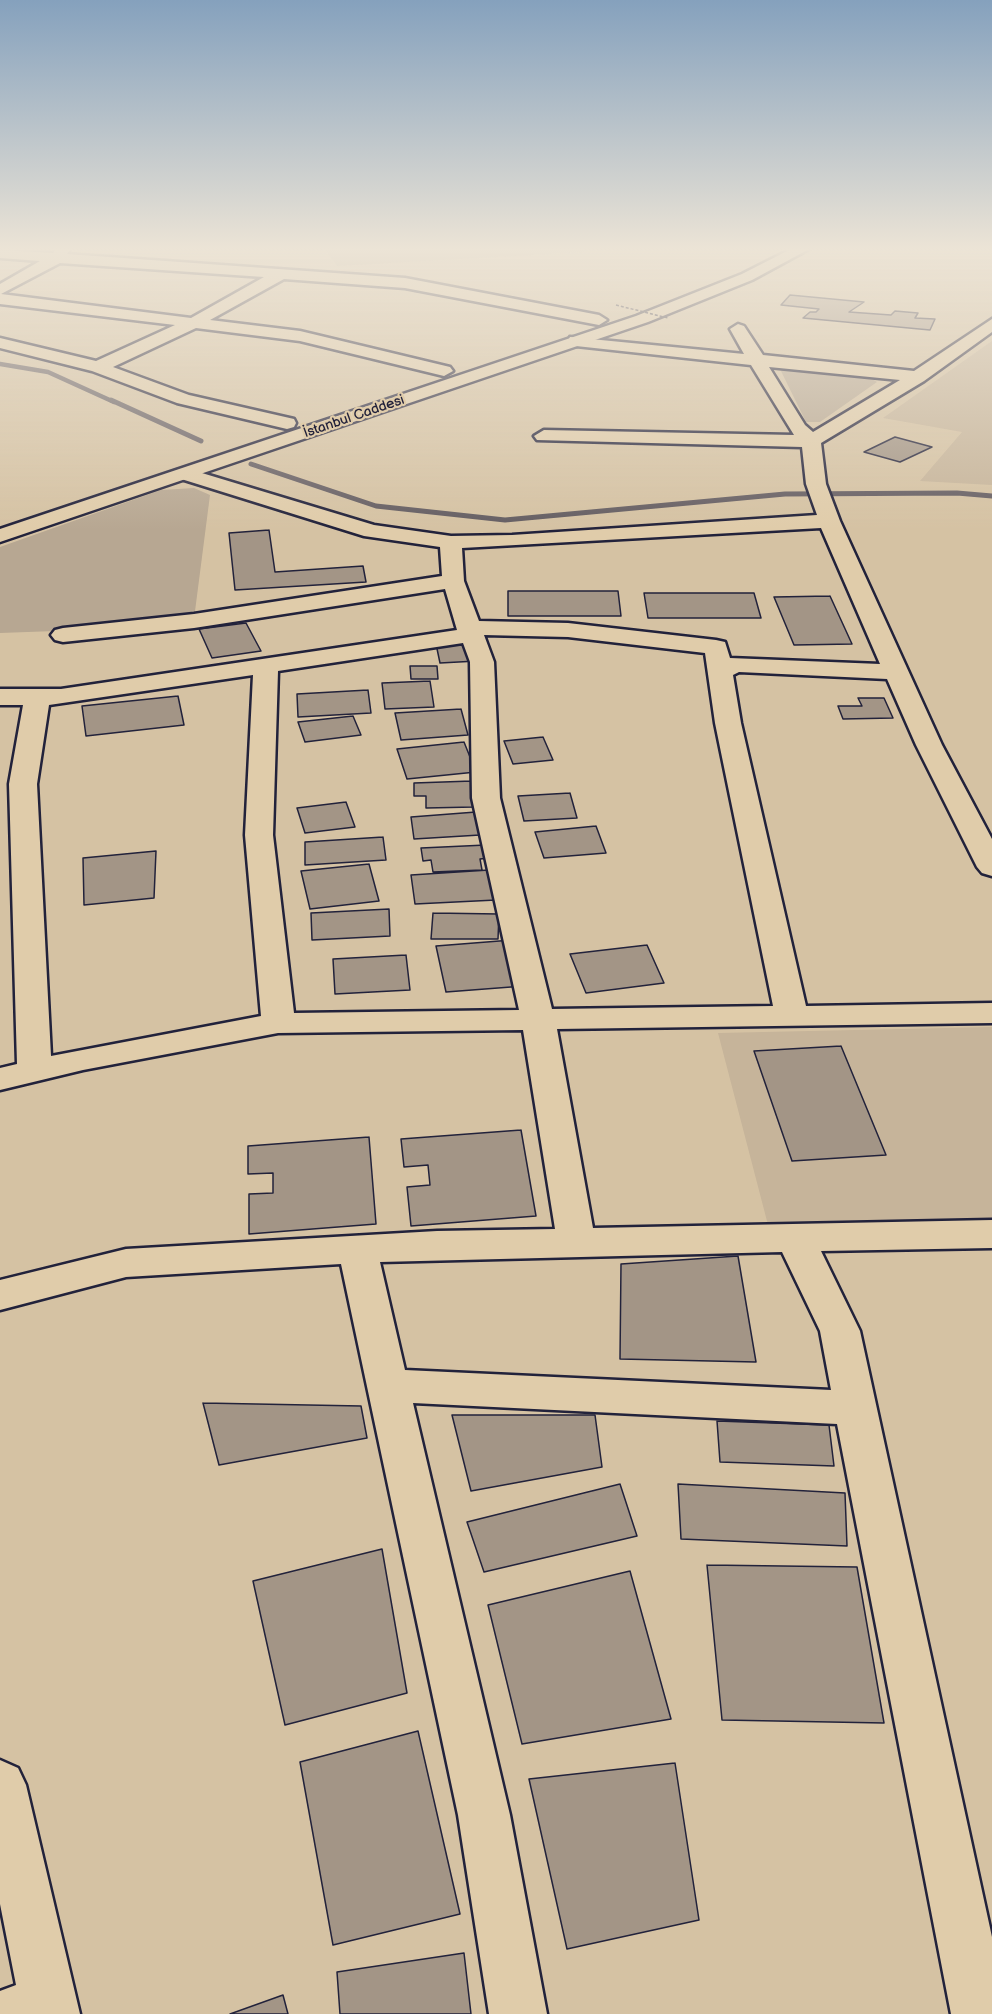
<!DOCTYPE html>
<meta charset="utf-8">
<style>
body{margin:0}
canvas{display:block;background:#d5c2a3}
</style>
<canvas width="992" height="2014"></canvas>
<script>
const context = document.querySelector('canvas').getContext('2d');
context.lineJoin = 'round';
function fillPath(path, color) { context.fillStyle = color; context.fill(path, 'evenodd'); }
const shape = rows => new Path2D(rows.map(r => 'M' + r).join(''));
function trace(path, color, width, dash) { context.strokeStyle = color; context.lineWidth = width; context.lineCap = dash ? 'butt' : 'round'; context.setLineDash(dash || []); context.stroke(path); }
function drawText(font, color, halo, rows, align = 'center') {
  context.font = font + ' "Balsamiq Sans",sans-serif'; context.lineWidth = 4.5; context.setLineDash([]); context.textBaseline = 'middle'; context.strokeStyle = halo; context.fillStyle = color; for (const [text, x, y, turn = 0] of rows) {
    context.save(); context.translate(x, y); context.rotate((+turn || 0) * Math.PI / 180); context.textAlign = isNaN(turn) ? turn : align; if (halo) context.strokeText(text, 0, 0); context.fillText(text, 0, 0); context.restore();
  }
}
const built = shape([
 [992,341,992,485,920,481,962,432,883,418],
 [992,1027,992,1218,768,1225,718,1033]
]);
const green = shape([
 [324,248,580,248,585,252,337,266],
 [780,369,872,379,877,382,820,422,806,422],
 [194,488,210,495,194,619,83,630,0,633,0,547,161,490]
]);
const streamFar1 = shape([
 [0,364,48,372,114,402]
]);
const stream = shape([
 [111,400,201,441],
 [251,464,376,506,505,520,785,494,957,493,992,496]
]);
const building = shape([
 [790,295,864,302,849,312,891,315,895,311,918,313,915,318,935,319,930,330,803,318,810,312,816,312,819,309,781,305,790,295],
 [895,437,932,447,900,462,864,452,895,437],
 [269,530,275,572,363,566,366,582,235,590,229,533,269,530],
 [508,591,618,591,621,616,508,616,508,591],
 [644,593,754,593,761,618,648,618,644,593],
 [830,596,852,644,794,645,774,597,830,596],
 [246,623,261,651,212,658,199,629,246,623],
 [472,642,477,661,440,663,436,644,472,642],
 [410,666,437,666,438,679,411,679,410,666],
 [430,681,434,707,385,709,382,683,430,681],
 [368,690,371,713,298,717,297,694,368,690],
 [178,696,184,725,86,736,82,706,178,696],
 [858,698,884,698,893,718,843,719,838,706,862,706,858,698],
 [461,709,468,735,401,740,395,713,461,709],
 [353,716,361,735,305,742,298,722,353,716],
 [543,737,553,760,513,764,504,741,543,737],
 [464,742,476,772,407,779,397,749,464,742],
 [472,781,474,807,426,808,426,796,414,796,414,783,472,781],
 [570,793,577,818,524,821,518,796,570,793],
 [346,802,355,827,305,833,297,808,346,802],
 [476,812,480,835,414,839,411,817,476,812],
 [596,826,606,853,544,858,535,832,596,826],
 [383,837,386,860,305,865,305,842,383,837],
 [486,845,489,858,480,859,482,870,433,872,431,860,423,861,421,848,486,845],
 [156,851,154,898,84,905,83,858,156,851],
 [369,864,379,901,310,909,301,871,369,864],
 [489,870,496,900,415,904,411,875,489,870],
 [389,909,390,936,312,940,311,913,389,909],
 [433,913,499,914,498,939,431,939,433,913],
 [512,940,524,986,446,992,436,946,512,940],
 [647,945,664,983,586,993,570,954,647,945],
 [406,955,410,990,335,994,333,959,406,955],
 [841,1046,886,1155,792,1161,754,1051,841,1046],
 [521,1130,536,1216,411,1226,407,1187,430,1185,428,1165,404,1167,401,1139,521,1130],
 [369,1137,376,1224,249,1234,249,1194,273,1193,273,1173,248,1174,248,1146,369,1137],
 [738,1256,756,1362,620,1359,621,1264,738,1256],
 [203,1403,361,1406,367,1438,219,1465,203,1403],
 [452,1415,595,1415,602,1467,471,1491,452,1415],
 [717,1421,829,1425,834,1466,720,1462,717,1421],
 [620,1484,637,1536,484,1572,467,1522,620,1484],
 [678,1484,845,1493,847,1546,681,1539,678,1484],
 [382,1549,407,1693,285,1725,253,1581,382,1549],
 [707,1565,857,1567,884,1723,722,1720,707,1565],
 [630,1571,671,1719,522,1744,488,1605,630,1571],
 [418,1731,460,1914,333,1945,300,1762,418,1731],
 [675,1763,699,1920,567,1949,529,1779,675,1763],
 [464,1953,471,2014,340,2014,337,1972,464,1953],
 [283,1995,288,2014,230,2014,283,1995]
]);
const minor = shape([
 [57,248,71,248,67,254,405,278,599,315,607,320,599,325,405,288,284,279,210,320,300,331,450,367,453,371,444,376,300,341,196,328,113,367,189,395,294,419,296,423,294,427,287,429,177,403,92,371,0,348,0,338,96,361,175,325,0,304,0,284,40,261,0,258,0,250,53,253,57,248],
 [60,263,264,277,191,318,1,294,60,263],
 [992,319,992,332,924,381,821,443,826,484,840,521,942,745,992,839,992,876,982,873,977,867,916,745,887,679,739,672,733,675,741,723,806,1006,992,1003,992,1023,557,1029,593,1228,992,1220,992,1248,821,1251,860,1331,992,1937,992,2014,951,2014,837,1424,413,1403,510,1815,547,2014,489,2014,458,1815,341,1264,126,1277,0,1310,0,1280,126,1249,437,1231,555,1229,523,1030,278,1033,83,1070,0,1090,0,1068,17,1064,9,784,23,705,0,705,0,689,61,689,457,630,445,589,194,628,63,642,55,640,51,635,55,630,63,628,194,614,442,576,440,547,364,536,178,478,175,474,178,470,192,470,374,525,451,536,512,535,817,515,806,484,802,447,537,440,534,436,544,430,794,435,751,365,576,346,568,341,570,337,744,354,730,329,738,324,744,326,763,355,914,371,992,319],
 [769,367,900,380,813,432,805,425,769,367],
 [821,528,880,664,730,658,725,642,716,640,568,623,479,621,464,581,462,548,821,528],
 [484,635,568,637,705,653,715,723,773,1006,552,1009,500,798,494,662,484,635],
 [463,643,470,662,472,798,519,1010,294,1013,273,835,278,671,463,643],
 [253,675,245,835,261,1016,51,1056,37,784,49,705,253,675],
 [782,1252,820,1331,831,1390,405,1370,380,1262,782,1252],
 [0,1760,18,1768,26,1785,80,2014,0,2014,0,1991,16,1985,0,1904,0,1760]
]);
const major = shape([
 [793,248,811,248,752,280,648,322,0,542,0,529,636,316,742,274,793,248]
]);
const pathBridge = shape([
 [616,305,668,318]
]);
const farStreetnames = [
 ["İstanbul Caddesi",354,417,-19]
];
fillPath(built, '#c6b49a');
fillPath(green, '#b7a792');
trace(streamFar1, '#645d62', 4.5);
trace(stream, '#645d62', 5);
fillPath(building, '#a39586');
trace(building, '#22223b', 1.5);
trace(minor, '#22223b', 5);
trace(major, '#22223b', 5);
fillPath(minor, '#e0ccaa');
fillPath(major, '#e0ccaa');
trace(pathBridge, '#22223b', 1.5, [3, 2]);
const sky = context.createLinearGradient(0, 0, 0, 530);
sky.addColorStop(0, '#85a1bd');
sky.addColorStop(0.47, '#ece4d6');
sky.addColorStop(1, '#ece4d600');
context.fillStyle = sky;
context.fillRect(0, 0, 992, 530);
drawText('14px', '#22223b', '#e0ccaa', farStreetnames);
</script>
